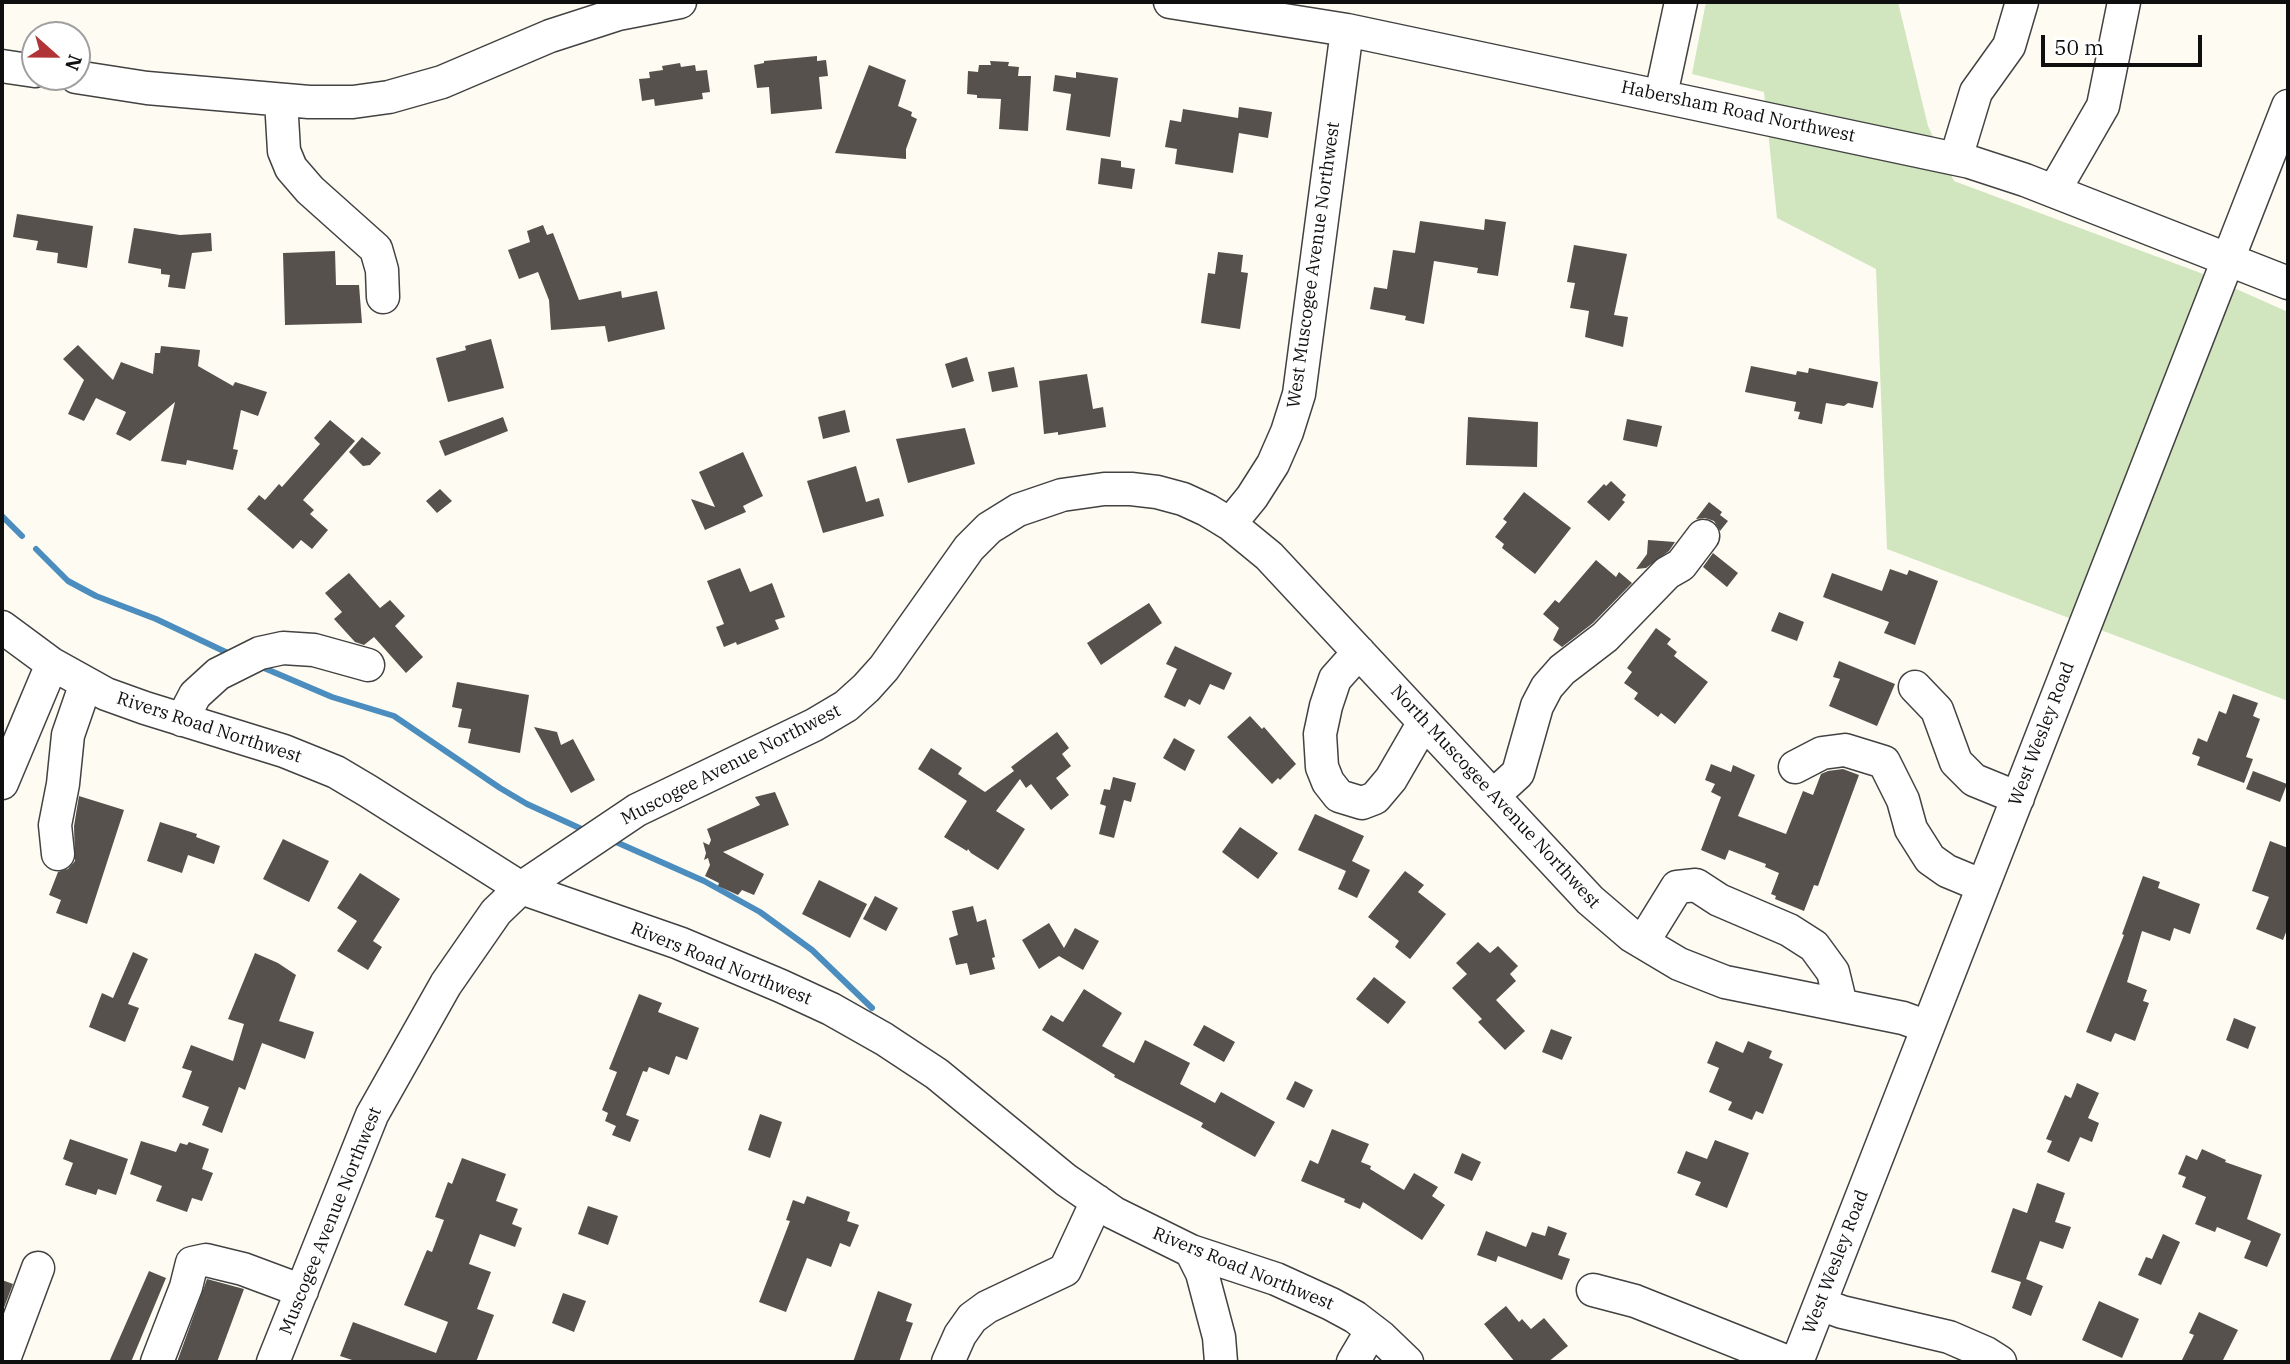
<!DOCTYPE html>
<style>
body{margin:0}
#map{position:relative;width:2290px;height:1364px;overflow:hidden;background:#fefcf2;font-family:"IBM Plex Serif",serif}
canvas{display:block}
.frame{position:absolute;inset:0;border:4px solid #0f0f0f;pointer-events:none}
.north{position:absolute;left:21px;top:21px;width:70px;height:70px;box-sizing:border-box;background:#fff;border:2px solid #9f9f9f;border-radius:50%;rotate:111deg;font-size:19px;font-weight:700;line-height:28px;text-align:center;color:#0f0f0f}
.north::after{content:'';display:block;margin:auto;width:24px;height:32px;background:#b13537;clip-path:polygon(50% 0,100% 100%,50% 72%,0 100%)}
.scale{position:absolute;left:2041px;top:35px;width:161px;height:32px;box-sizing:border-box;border:4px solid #0f0f0f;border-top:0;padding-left:9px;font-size:21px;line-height:24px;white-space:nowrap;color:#0f0f0f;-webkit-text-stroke:5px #fff;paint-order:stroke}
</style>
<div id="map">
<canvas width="2290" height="1364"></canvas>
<div class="frame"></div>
<div class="north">N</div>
<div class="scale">50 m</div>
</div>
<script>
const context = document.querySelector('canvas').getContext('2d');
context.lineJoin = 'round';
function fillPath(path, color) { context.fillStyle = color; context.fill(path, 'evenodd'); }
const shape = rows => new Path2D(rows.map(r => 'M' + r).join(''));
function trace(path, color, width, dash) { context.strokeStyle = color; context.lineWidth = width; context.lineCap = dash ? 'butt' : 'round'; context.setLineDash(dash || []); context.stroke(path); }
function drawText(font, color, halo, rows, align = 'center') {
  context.font = font + ' "IBM Plex Serif",serif'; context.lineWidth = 7; context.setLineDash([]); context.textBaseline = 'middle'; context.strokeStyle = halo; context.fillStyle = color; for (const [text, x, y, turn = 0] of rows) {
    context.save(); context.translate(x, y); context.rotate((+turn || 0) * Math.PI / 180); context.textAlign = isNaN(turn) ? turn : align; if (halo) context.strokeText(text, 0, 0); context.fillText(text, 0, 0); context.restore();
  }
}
const green = shape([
 [1706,2,1898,2,1928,126,1954,181,2198,272,2288,312,2288,701,1887,549,1876,269,1777,218,1764,92,1692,74]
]);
const stream = shape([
 [2,516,22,536],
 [36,549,68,581,96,596,156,619,232,655],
 [264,668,332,697,394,716,500,788,527,804,586,831],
 [616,842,704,881,760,912,812,950,872,1008]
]);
const building = shape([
 [817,56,817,61,826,60,828,76,819,77,822,109,771,114,769,87,757,88,754,65,764,63,764,61],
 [990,61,1009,62,1008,66,1019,67,1018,76,1031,76,1028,131,999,129,1001,99,977,98,977,95,967,94,968,71,978,72,979,65,991,65],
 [680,63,681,67,695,65,696,71,707,70,710,92,702,93,703,99,655,106,654,99,642,101,639,79,650,78,649,72,663,70,662,66],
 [869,65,906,80,898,106,912,112,911,116,917,119,906,149,906,159,835,153],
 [1076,72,1118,78,1110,137,1066,130,1071,94,1053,91,1055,75,1076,78],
 [1239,107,1272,112,1268,138,1239,133,1233,173,1175,164,1177,149,1165,147,1170,120,1181,122,1183,109,1238,118],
 [1101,158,1121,161,1121,167,1135,169,1132,189,1098,184],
 [17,214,93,226,87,268,57,263,58,253,36,250,38,241,13,237],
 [1485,219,1506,222,1498,276,1477,273,1478,268,1434,261,1424,324,1405,320,1406,316,1370,309,1374,287,1387,289,1393,250,1415,253,1420,221,1484,230],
 [543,225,547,235,553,233,579,300,621,291,622,298,657,291,665,329,608,342,605,326,551,330,549,300,538,272,519,279,508,250,530,242,527,231],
 [134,228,180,235,211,233,212,251,192,253,185,289,168,287,170,275,161,274,161,269,128,263],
 [1574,245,1627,254,1614,315,1628,317,1623,347,1585,337,1589,311,1570,308,1575,283,1567,282],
 [335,251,336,285,359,285,362,323,285,325,283,253],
 [1218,252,1243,255,1241,272,1248,273,1240,329,1201,323,1208,273,1215,274],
 [491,339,504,388,448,402,436,358,466,350,465,346],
 [78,345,113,380,121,362,153,374,155,353,160,353,161,346,200,350,198,366,233,386,235,382,267,392,258,416,241,410,233,449,238,450,233,470,187,460,186,465,161,461,175,402,130,441,116,434,126,412,96,398,84,421,68,414,84,380,63,359],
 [967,357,974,381,952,388,945,364],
 [1751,366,1796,375,1797,371,1808,373,1809,368,1878,382,1873,408,1848,403,1844,406,1826,403,1822,424,1798,419,1800,412,1794,411,1796,402,1745,392],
 [1014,367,1018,387,992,392,988,372],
 [1087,374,1093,409,1103,407,1106,427,1058,435,1058,432,1044,434,1039,381],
 [845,410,850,432,823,439,818,417],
 [503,417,508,431,445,456,439,441],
 [1468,417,1538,422,1537,467,1466,465],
 [1627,419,1662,426,1657,447,1623,440],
 [330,420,355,441,303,500,314,510,310,514,328,530,312,549,301,540,293,549,247,509,259,495,265,500,279,484,282,487,320,444,314,438],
 [965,428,975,464,908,483,896,439],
 [362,437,381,453,370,465,363,466,349,452],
 [743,452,763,496,743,506,746,512,705,530,691,499,715,507,699,472],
 [856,466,866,502,879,498,884,516,823,533,807,481],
 [1611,481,1626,495,1622,500,1625,502,1609,521,1587,502,1604,484,1606,486],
 [440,489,452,501,437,513,426,501],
 [1524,492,1571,528,1535,574,1502,548,1504,544,1495,537,1507,522,1503,519],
 [1709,502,1722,512,1720,515,1728,521,1720,531,1714,521,1705,518,1696,519],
 [1648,540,1675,542,1669,551,1646,568,1636,569,1647,554],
 [1713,553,1738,573,1727,587,1703,567],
 [1596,560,1616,577,1619,572,1632,583,1593,623,1562,647,1553,640,1559,628,1543,614,1555,600,1559,603],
 [740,568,750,592,772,583,785,617,775,620,779,629,737,645,736,642,724,647,716,627,724,624,707,581],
 [1890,569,1907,575,1909,570,1938,581,1915,645,1884,633,1889,622,1823,597,1832,573,1882,591],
 [349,573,380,608,390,600,405,616,395,626,423,657,406,673,374,637,364,645,355,642,334,619,342,612,325,593],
 [1149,603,1162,623,1101,665,1087,643],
 [1779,612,1804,622,1797,641,1771,631],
 [1656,628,1671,639,1667,644,1677,652,1674,656,1708,682,1675,724,1661,713,1658,717,1634,699,1638,693,1624,683,1632,672,1627,668],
 [1175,646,1232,673,1224,690,1210,684,1200,705,1189,699,1185,707,1164,697,1177,669,1166,664],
 [1839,661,1895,684,1877,726,1829,706,1840,679,1833,677],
 [457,682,529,695,520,753,468,743,471,729,458,727,462,709,452,707],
 [2233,694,2258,703,2253,716,2260,719,2246,757,2253,759,2244,783,2197,765,2200,757,2192,754,2198,738,2207,742,2219,711,2226,714],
 [1250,716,1262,729,1264,727,1296,764,1280,780,1278,778,1272,784,1227,737],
 [534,727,557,732,561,745,573,739,595,780,571,793],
 [1057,732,1069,748,1062,754,1071,766,1056,778,1069,795,1051,810,1031,784,1026,788,1020,779,996,811,1025,829,998,870,971,853,968,849,967,851,944,837,967,801,918,769,931,748,962,768,958,774,985,792,1014,771,1011,767],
 [1174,738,1195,750,1185,771,1163,758],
 [1711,764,1731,772,1733,765,1755,775,1738,816,1786,834,1803,791,1813,795,1821,774,1828,771,1843,769,1859,775,1818,886,1814,885,1804,911,1775,899,1776,896,1771,894,1779,873,1765,867,1766,864,1729,850,1725,860,1701,850,1721,797,1711,792,1715,784,1705,780],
 [2253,771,2287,784,2280,802,2246,789],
 [1113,777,1136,783,1131,802,1124,800,1114,838,1099,834,1106,806,1100,804,1104,789,1110,790],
 [775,792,789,825,723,852,764,874,754,895,742,890,738,895,718,886,719,883,705,876,710,865,708,858,704,860,706,853,703,842,709,845,711,840,707,829,760,805,755,797],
 [79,796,124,810,87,924,56,913,61,900,49,895,58,872,68,869,75,861,74,826],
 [1315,814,1364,836,1352,861,1370,870,1357,898,1338,889,1346,871,1298,850],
 [160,822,197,834,196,837,220,846,214,864,188,855,182,873,147,861],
 [1240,827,1278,853,1258,879,1222,852],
 [283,839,329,861,309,902,263,879],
 [2270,841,2288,848,2288,927,2283,940,2256,929,2269,897,2252,891],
 [1405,871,1424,885,1418,892,1446,914,1410,959,1395,947,1399,941,1368,917],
 [360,873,400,899,373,941,382,947,368,970,337,951,357,921,337,908],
 [2143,876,2160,882,2158,888,2200,904,2190,934,2174,928,2170,941,2142,931,2127,982,2147,990,2143,1001,2149,1003,2135,1041,2115,1033,2111,1042,2086,1032,2124,935,2122,934],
 [819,880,867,904,850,938,802,914],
 [875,896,898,908,886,931,863,919],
 [973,906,977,922,986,919,995,957,992,958,995,969,970,975,967,963,956,965,949,938,958,935,952,911],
 [1049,923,1064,948,1075,928,1099,941,1083,970,1059,956,1039,969,1022,940],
 [1478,942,1490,953,1498,946,1518,966,1510,974,1516,981,1496,1000,1525,1031,1505,1050,1478,1022,1482,1019,1452,988,1467,974,1456,963],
 [133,952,148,959,128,1004,139,1008,125,1042,89,1027,102,993,113,998],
 [255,953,278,963,296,975,279,1021,314,1032,305,1059,262,1043,245,1090,239,1087,222,1133,202,1125,209,1107,182,1097,192,1071,182,1068,191,1045,233,1061,244,1024,228,1019],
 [1374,977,1406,1002,1388,1024,1356,999],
 [1084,989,1122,1013,1102,1046,1134,1063,1145,1040,1190,1063,1180,1084,1215,1103,1221,1092,1275,1122,1255,1157,1201,1127,1203,1123,1114,1077,1115,1075,1042,1030,1051,1015,1063,1022],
 [639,994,662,1003,658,1012,699,1028,687,1060,676,1056,669,1075,649,1067,647,1072,643,1071,626,1115,639,1120,630,1142,612,1135,616,1126,605,1121,608,1113,602,1110,617,1072,609,1069],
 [2234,1018,2256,1027,2248,1049,2226,1040],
 [1204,1025,1235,1042,1224,1062,1193,1045],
 [1551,1029,1572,1037,1562,1060,1542,1052],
 [1716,1041,1743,1053,1748,1041,1772,1051,1769,1058,1783,1064,1763,1114,1756,1111,1752,1120,1728,1110,1732,1102,1709,1092,1719,1068,1707,1063],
 [1295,1081,1313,1090,1304,1108,1286,1099],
 [2077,1083,2099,1093,2088,1118,2099,1123,2092,1142,2080,1137,2069,1162,2047,1152,2052,1141,2046,1139,2065,1095,2071,1098],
 [760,1114,782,1122,770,1158,748,1150],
 [1332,1129,1369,1144,1361,1162,1371,1166,1370,1169,1404,1190,1414,1173,1438,1187,1432,1196,1445,1205,1422,1240,1363,1202,1360,1209,1344,1202,1345,1199,1301,1181,1310,1160,1318,1164],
 [70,1139,128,1159,116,1195,98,1189,96,1195,65,1185,73,1163,63,1159],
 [1715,1140,1749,1153,1727,1208,1695,1195,1701,1182,1677,1173,1686,1151,1707,1159],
 [141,1141,176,1152,180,1143,187,1145,189,1142,209,1149,202,1169,213,1173,202,1201,192,1198,187,1212,156,1201,162,1186,130,1174],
 [2202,1149,2226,1160,2225,1162,2262,1175,2247,1219,2281,1234,2267,1267,2244,1258,2251,1241,2217,1227,2215,1232,2195,1224,2206,1197,2182,1187,2186,1177,2178,1174,2186,1155,2197,1160],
 [1462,1153,1481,1162,1472,1181,1454,1173],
 [462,1158,506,1174,496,1201,518,1209,512,1224,522,1228,515,1247,480,1234,469,1264,491,1272,477,1309,494,1315,476,1362,358,1362,340,1356,353,1322,436,1353,448,1322,404,1305,427,1250,432,1252,444,1220,435,1217,448,1182,452,1184],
 [2037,1183,2065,1193,2055,1222,2071,1227,2063,1249,2040,1241,2026,1279,2043,1286,2031,1316,2012,1308,2021,1282,1991,1272,2013,1208,2027,1213],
 [807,1196,850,1212,847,1221,859,1225,850,1247,840,1243,831,1267,807,1258,786,1312,759,1302,790,1221,786,1220,793,1200,804,1204],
 [588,1206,618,1216,608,1245,578,1234],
 [1548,1226,1567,1233,1558,1255,1570,1259,1562,1280,1498,1256,1496,1262,1477,1255,1486,1231,1526,1247,1532,1232,1545,1236],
 [2163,1234,2180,1242,2161,1285,2138,1275,2146,1257,2152,1259],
 [149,1271,166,1278,131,1362,109,1362],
 [207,1279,244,1289,217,1362,177,1362],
 [2,1280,13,1284,2,1313],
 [878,1291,912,1304,906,1321,913,1323,899,1362,853,1362],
 [563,1293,586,1301,574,1332,552,1323],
 [2099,1301,2139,1319,2122,1358,2082,1340],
 [1506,1306,1519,1322,1522,1319,1531,1329,1544,1318,1568,1346,1548,1362,1515,1362,1484,1324],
 [2199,1312,2238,1330,2222,1362,2181,1362,2194,1335,2189,1333]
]);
const minor = shape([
 [1170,2,1347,30,1970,162,2025,180,2288,283],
 [2,66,35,71],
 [76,77,147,88,309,102,353,102,389,97,442,82,550,36,618,14,680,2],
 [1661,95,1681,2],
 [281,100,284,151,291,168,310,190,376,249,382,270,383,297],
 [1956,158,1976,92,2009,46,2022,2],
 [2054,191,2103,106,2124,2],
 [1230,524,1252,497,1273,464,1287,432,1299,394,1347,30],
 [2,627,52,664,106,694,145,708,284,751,336,772,368,791,521,888,679,943,781,986,831,1009,884,1039,937,1074,1066,1180,1114,1213,1191,1251,1276,1279,1331,1304,1355,1317,1381,1337,1407,1362],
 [1359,652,1335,679,1326,706,1320,734,1322,767,1328,782,1339,796,1362,803,1375,798,1391,779,1424,722],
 [1915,687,1937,710,1956,762,1974,780,2018,798],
 [182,720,195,695,218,674,260,653,283,648,314,650,368,665],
 [1795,767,1822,753,1845,750,1884,762,1903,800,1911,829,1930,859,1947,871,1983,886],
 [2,783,52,664],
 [1493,796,1518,773,1537,706,1547,687,1562,670,1605,637,1667,573,1681,565,1703,536],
 [58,854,55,825,63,784,68,735,86,683],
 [1643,942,1677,887,1696,885,1719,900,1789,930,1814,946,1833,972,1841,1005],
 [1191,1251,1202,1273,1219,1337,1221,1362],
 [1593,1290,1635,1301,1788,1362],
 [1820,1304,1842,1312,1949,1337,1986,1353,2000,1362],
 [3,1362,38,1268],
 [157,1362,186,1287,192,1263,206,1260,243,1269,302,1291],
 [273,1362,372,1115,446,984,496,912,521,888,637,810,814,725,846,706,866,688,884,668,969,548,989,528,1018,510,1062,495,1104,489,1131,489,1157,492,1183,499,1207,510,1230,524,1269,556,1590,900,1632,936,1679,964,1725,982,1903,1018,1928,1027],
 [948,1362,960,1335,972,1318,987,1307,1065,1270,1097,1201],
 [1353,1362,1372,1330],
 [1797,1362,2288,106]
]);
const streetNames = [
 ["Habersham Road Northwest",1738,112,12],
 ["West Muscogee Avenue Northwest",1314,265,-82],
 ["Rivers Road Northwest",209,728,18],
 ["West Wesley Road",2042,734,-69],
 ["Muscogee Avenue Northwest",731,765,-27],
 ["North Muscogee Avenue Northwest",1495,797,47],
 ["Rivers Road Northwest",721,964,22],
 ["Muscogee Avenue Northwest",331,1221,-68],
 ["West Wesley Road",1836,1262,-69],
 ["Rivers Road Northwest",1243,1269,22]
];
fillPath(green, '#d1e5bf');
trace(stream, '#4b8dbf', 6);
fillPath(building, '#56514c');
trace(minor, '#424242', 35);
trace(minor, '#fff', 32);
drawText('18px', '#0f0f0f', '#fff', streetNames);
</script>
